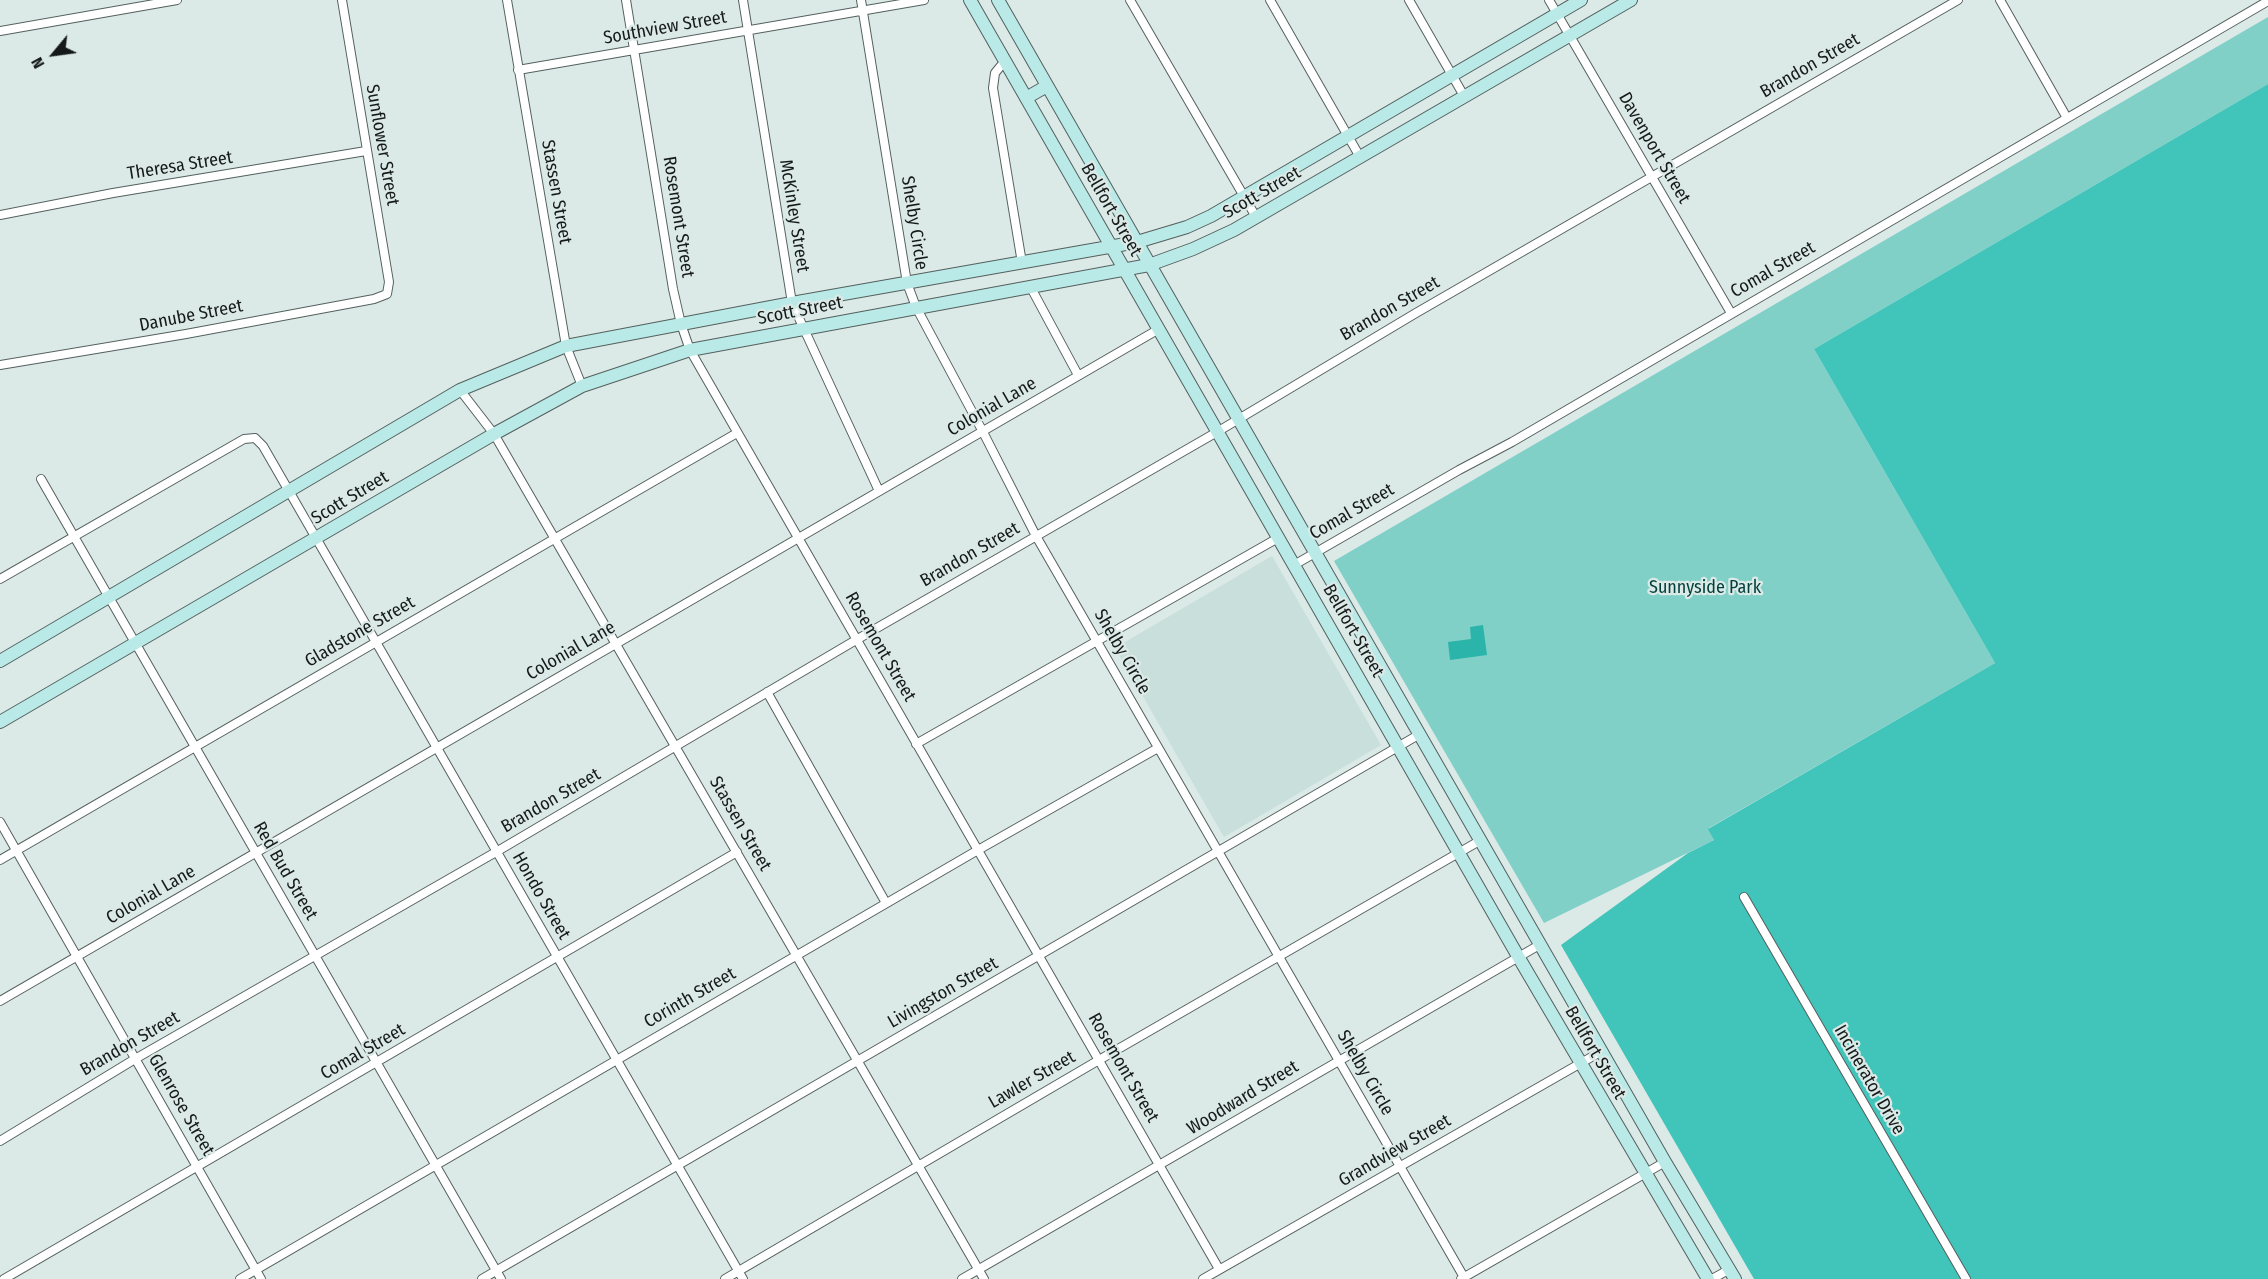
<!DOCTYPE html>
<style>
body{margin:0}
#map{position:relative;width:2268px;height:1279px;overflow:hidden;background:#dbe9e7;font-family:"Fira Sans Condensed",sans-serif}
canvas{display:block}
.north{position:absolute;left:24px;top:24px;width:60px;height:60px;-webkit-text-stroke:4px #dbe9e7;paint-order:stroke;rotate:241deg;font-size:16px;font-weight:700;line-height:24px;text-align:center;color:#151a19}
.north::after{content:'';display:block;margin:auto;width:21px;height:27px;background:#151a19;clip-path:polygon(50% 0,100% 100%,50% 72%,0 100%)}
</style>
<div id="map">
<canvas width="2268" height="1279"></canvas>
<div class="north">N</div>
</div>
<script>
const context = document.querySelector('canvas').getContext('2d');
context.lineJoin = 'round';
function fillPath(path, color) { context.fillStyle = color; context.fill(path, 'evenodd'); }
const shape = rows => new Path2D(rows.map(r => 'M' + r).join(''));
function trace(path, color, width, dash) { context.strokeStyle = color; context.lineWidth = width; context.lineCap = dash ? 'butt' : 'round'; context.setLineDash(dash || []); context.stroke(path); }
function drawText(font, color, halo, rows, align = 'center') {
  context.font = font + ' "Fira Sans Condensed",sans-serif'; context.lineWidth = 4.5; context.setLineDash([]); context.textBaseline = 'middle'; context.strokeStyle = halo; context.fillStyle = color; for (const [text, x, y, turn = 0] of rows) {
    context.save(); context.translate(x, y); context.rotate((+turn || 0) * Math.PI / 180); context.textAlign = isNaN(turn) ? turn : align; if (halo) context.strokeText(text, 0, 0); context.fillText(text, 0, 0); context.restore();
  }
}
const built = shape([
 [1272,556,1381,745,1224,837,1115,648]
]);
const green = shape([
 [2268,17,2268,84,1814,349,1995,663,1709,828,1714,840,1544,923,1334,561]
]);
const forest = shape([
 [2268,84,2268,1279,1754,1279,1561,945,1688,853,1714,840,1708,829,1995,663,1814,349]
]);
const water = shape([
 [1483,625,1487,655,1450,660,1448,642,1471,639,1470,627]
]);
const street = shape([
 [507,0,566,346,582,386],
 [626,0,673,289,681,324,690,350,1219,1269],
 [743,0,792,303,879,491],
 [861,0,907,283,916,307,983,432,1036,536,1465,1279],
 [1130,0,1256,217],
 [1270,0,1360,157],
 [1409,0,1464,96],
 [1549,0,1731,313],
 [2000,0,2067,118],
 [0,31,177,0],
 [1004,62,995,73,993,88,1022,263],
 [518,70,924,0],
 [0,215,113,193,366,151],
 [1030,286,1078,375],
 [0,365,186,334,374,299,387,294,389,282,342,0],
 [460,390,494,434,984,1279],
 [41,479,501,1279],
 [1294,565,1459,470,1512,442,2268,1],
 [0,579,244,439,255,438,263,446,743,1279],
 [767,692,886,903],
 [916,744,1278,538],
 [0,822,261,1279],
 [0,860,737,433],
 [1744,897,1966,1279],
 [0,1001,1159,329],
 [0,1141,135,1059,496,852,856,640,1217,432,1416,313,1958,0],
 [4,1279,737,852],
 [240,1279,978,850,1158,748],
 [482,1279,1420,734],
 [725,1279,1099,1060,1481,840],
 [962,1279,1541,944],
 [1203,1279,1602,1051],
 [1461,1279,1665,1162],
 [1712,1279,1730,1269]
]);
const secondary = shape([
 [970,0,1519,958,1708,1279],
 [998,0,1665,1162,1735,1279],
 [1026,98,1047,86],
 [0,661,460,390,566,346,792,303,1137,242,1187,227,1211,216,1581,0],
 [0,722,494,434,582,386,690,350,1149,265,1193,249,1234,230,1631,0]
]);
const streetNames = [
 ["Southview Street",665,28,-10],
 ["Brandon Street",1810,66,-30],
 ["Sunflower Street",382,145,80],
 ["Davenport Street",1654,148,60],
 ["Theresa Street",180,166,-9],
 ["Stassen Street",556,192,80],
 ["Scott Street",1262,193,-30],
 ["Bellfort Street",1111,210,60],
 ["McKinley Street",794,216,81],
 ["Rosemont Street",678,217,81],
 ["Shelby Circle",914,223,81],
 ["Comal Street",1773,270,-30],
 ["Brandon Street",1390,309,-30],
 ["Scott Street",800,311,-11],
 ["Danube Street",191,316,-11],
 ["Colonial Lane",992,407,-30],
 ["Scott Street",350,498,-31],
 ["Comal Street",1352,512,-30],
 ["Brandon Street",970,555,-30],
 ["Bellfort Street",1353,631,60],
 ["Gladstone Street",360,632,-30],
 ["Rosemont Street",880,647,60],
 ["Colonial Lane",571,651,-30],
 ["Shelby Circle",1122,652,60],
 ["Brandon Street",551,801,-30],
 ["Stassen Street",740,824,60],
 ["Red Bud Street",285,871,60],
 ["Colonial Lane",151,895,-30],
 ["Hondo Street",541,896,60],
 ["Livingston Street",943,993,-30],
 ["Corinth Street",690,998,-30],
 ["Brandon Street",130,1044,-30],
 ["Comal Street",363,1052,-30],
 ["Bellfort Street",1595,1053,60],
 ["Rosemont Street",1123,1068,60],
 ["Shelby Circle",1365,1073,60],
 ["Lawler Street",1032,1080,-30],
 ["Incinerator Drive",1869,1080,60],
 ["Woodward Street",1243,1098,-31],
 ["Glenrose Street",181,1105,60],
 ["Grandview Street",1395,1151,-30]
];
const parkNames = [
 ["Sunnyside Park",1705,588]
];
fillPath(built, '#c8dfdc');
fillPath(green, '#80d0c8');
fillPath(forest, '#41c4b9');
fillPath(water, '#2ab4aa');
trace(street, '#54605e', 10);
trace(secondary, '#54605e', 14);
trace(street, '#fff', 8);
trace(secondary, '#b9eae7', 12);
drawText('18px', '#151a19', '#dbe9e7', streetNames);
drawText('18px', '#013f3b', '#dbe9e7', parkNames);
</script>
